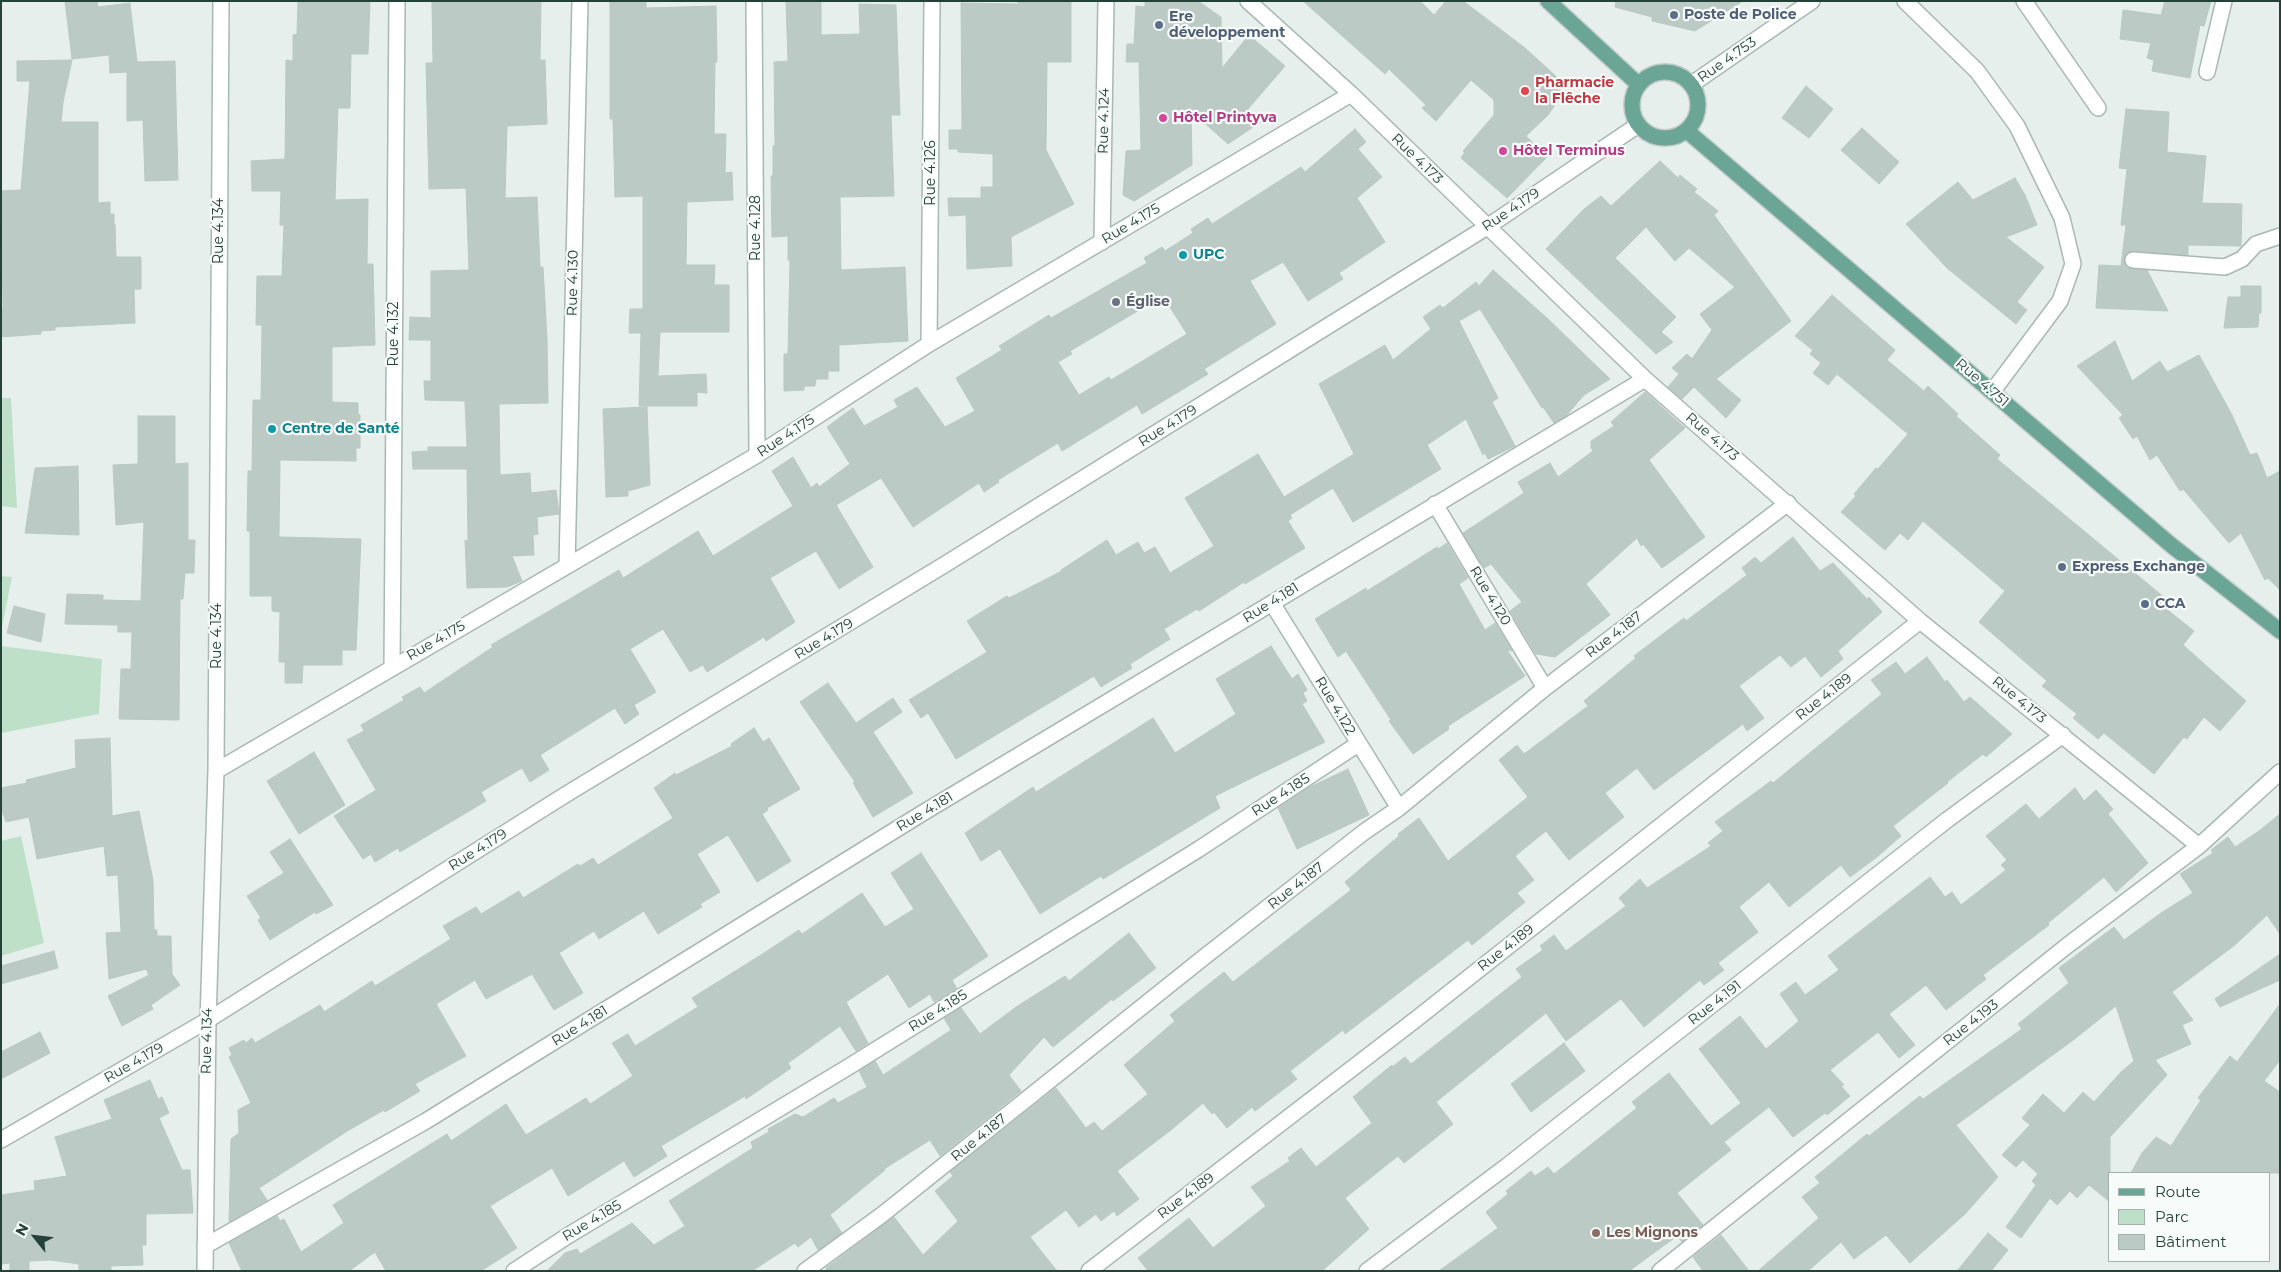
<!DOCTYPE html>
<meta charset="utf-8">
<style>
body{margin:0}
#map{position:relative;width:2281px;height:1272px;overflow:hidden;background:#e6efeb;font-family:Montserrat,sans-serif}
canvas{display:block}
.frame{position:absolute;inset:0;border:2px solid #24423a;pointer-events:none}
.legend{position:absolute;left:2108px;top:1172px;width:162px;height:90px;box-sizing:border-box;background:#f7fbf9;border:1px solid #a3b1ad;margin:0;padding:6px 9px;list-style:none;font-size:15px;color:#24423a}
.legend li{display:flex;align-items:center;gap:10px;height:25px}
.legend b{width:25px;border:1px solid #a3b1ad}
.north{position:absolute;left:10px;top:1212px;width:50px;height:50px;-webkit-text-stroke:4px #f7fbf9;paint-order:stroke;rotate:299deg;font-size:14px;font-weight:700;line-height:20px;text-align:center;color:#24423a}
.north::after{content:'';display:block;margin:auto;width:18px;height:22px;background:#24423a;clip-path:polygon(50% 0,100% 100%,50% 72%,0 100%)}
</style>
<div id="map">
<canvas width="2281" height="1272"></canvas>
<div class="frame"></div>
<ul class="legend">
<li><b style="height:6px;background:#6aa596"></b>Route</li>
<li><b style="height:14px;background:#bfe0c8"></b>Parc</li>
<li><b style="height:14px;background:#bbcac4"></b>Bâtiment</li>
</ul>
<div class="north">N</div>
</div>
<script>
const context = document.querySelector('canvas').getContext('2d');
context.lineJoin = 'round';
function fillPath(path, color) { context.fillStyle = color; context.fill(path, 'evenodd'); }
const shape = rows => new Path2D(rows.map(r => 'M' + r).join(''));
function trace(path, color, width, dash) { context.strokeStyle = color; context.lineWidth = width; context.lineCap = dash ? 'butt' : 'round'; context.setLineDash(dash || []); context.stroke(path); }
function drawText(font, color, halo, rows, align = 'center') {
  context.font = font + ' Montserrat,sans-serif'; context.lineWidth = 4.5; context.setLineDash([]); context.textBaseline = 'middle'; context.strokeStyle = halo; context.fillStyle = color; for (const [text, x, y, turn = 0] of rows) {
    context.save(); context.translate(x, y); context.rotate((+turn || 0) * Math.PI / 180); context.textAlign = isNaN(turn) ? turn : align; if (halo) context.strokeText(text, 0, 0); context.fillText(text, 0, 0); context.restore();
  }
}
const green = shape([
 [1,398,11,398,17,508,1,506],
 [1,576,12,577,1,632],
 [1,646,102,659,99,714,1,733],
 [21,836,44,943,1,956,1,841]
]);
const building = shape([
 [65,1,97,1,98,7,130,3,137,62,175,61,178,180,145,181,143,120,127,121,127,72,110,73,109,55,72,59,65,1],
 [298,1,370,1,368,54,351,54,350,108,338,108,335,200,368,199,367,264,373,264,375,345,332,347,332,402,358,403,358,414,360,415,360,448,356,448,356,461,280,460,279,537,361,539,356,650,342,650,342,665,303,665,302,683,285,683,285,662,279,662,280,612,272,611,272,596,250,596,250,531,247,531,248,471,252,471,253,400,261,400,262,325,256,325,257,276,282,276,284,225,280,225,281,191,252,191,251,161,285,159,286,60,293,61,293,35,297,34,298,1],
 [432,1,541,1,540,60,545,60,547,124,507,126,505,198,537,197,540,267,543,267,547,338,548,403,499,404,500,475,530,473,531,493,556,490,559,514,537,517,538,534,533,535,534,555,512,556,522,581,507,587,467,588,465,540,468,541,467,469,413,469,412,452,428,451,428,447,467,447,465,401,425,400,424,381,431,381,431,340,409,340,410,317,431,318,431,271,469,270,466,188,429,189,426,63,433,63,432,1],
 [610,1,646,1,646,8,716,6,717,62,715,62,714,134,726,134,725,173,732,172,733,200,687,202,686,265,715,265,714,285,729,285,729,332,660,332,658,376,706,374,707,393,697,392,697,406,639,406,641,333,629,333,630,309,643,309,643,196,615,197,613,119,610,119,610,1],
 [786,1,821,1,821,35,860,34,859,4,896,5,900,115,891,115,894,196,840,197,841,270,905,267,908,341,839,345,839,371,828,371,828,379,816,379,815,386,804,386,804,390,784,391,784,354,788,354,790,260,788,260,788,236,772,237,771,176,773,176,773,146,775,146,774,62,788,61,786,1],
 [1018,1,1071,1,1071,62,1047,62,1046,150,1074,204,1011,237,1012,266,967,269,966,215,949,216,948,198,981,198,981,187,993,187,993,154,958,152,958,149,949,149,949,130,962,130,961,3,1018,4,1018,1],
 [1145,1,1198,1,1221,17,1222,68,1249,35,1285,66,1248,109,1262,121,1228,144,1191,111,1192,165,1134,201,1123,195,1126,151,1141,150,1139,62,1126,62,1127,44,1134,44,1136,6,1145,7,1145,1],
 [1303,1,1420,1,1434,15,1446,1,1463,1,1525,48,1559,79,1561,96,1548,115,1526,136,1547,157,1507,198,1461,158,1465,152,1463,151,1494,115,1494,100,1471,80,1436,121,1422,108,1426,105,1389,69,1385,74,1303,1],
 [1616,1,1743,1,1695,31,1652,21,1652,17,1615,7,1616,1],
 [2165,1,2211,1,2204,26,2200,25,2190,78,2152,71,2154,60,2147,58,2151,43,2120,39,2123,10,2161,15,2165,1],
 [72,60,63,102,61,122,98,122,98,203,110,202,110,214,114,214,114,224,115,224,116,257,141,257,141,289,134,289,135,323,55,327,55,330,41,331,41,334,1,337,1,308,3,308,1,191,21,190,30,81,17,81,17,61,72,60],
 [1806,86,1833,109,1809,138,1782,118,1806,86],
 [2126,109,2169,112,2167,152,2206,156,2202,203,2242,204,2241,246,2188,245,2188,255,2134,251,2126,254,2124,260,2127,267,2147,270,2168,311,2096,308,2099,265,2121,266,2126,225,2121,225,2127,169,2119,168,2126,109],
 [1862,128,1899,162,1879,184,1841,150,1862,128],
 [1355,129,1366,142,1358,149,1382,177,1357,198,1385,242,1339,273,1343,279,1308,301,1283,262,1250,281,1276,324,1204,369,1208,374,1142,414,1137,405,1062,451,1058,443,998,480,999,482,984,492,979,483,913,527,881,478,836,505,873,567,839,589,816,551,770,578,795,622,766,641,764,637,707,672,703,665,690,672,663,629,630,649,656,692,634,705,639,714,625,724,615,708,540,755,549,770,530,782,522,768,481,792,486,801,400,852,398,848,375,862,371,854,363,859,334,816,376,790,347,740,364,731,361,725,404,700,402,697,420,687,424,693,493,647,491,645,619,570,623,578,698,531,713,556,793,506,772,471,793,457,811,488,817,483,819,487,850,464,827,427,853,408,864,426,898,407,894,400,917,387,945,427,975,411,956,378,1002,350,999,346,1049,315,1051,318,1147,263,1144,258,1162,247,1165,251,1193,233,1191,229,1208,218,1212,224,1301,167,1305,172,1355,129],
 [1163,296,1187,334,1111,380,1109,377,1079,395,1058,362,1072,354,1070,351,1163,296],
 [1660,161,1678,178,1680,175,1697,189,1694,192,1718,211,1714,215,1791,321,1716,379,1741,400,1726,418,1694,387,1682,399,1668,387,1679,374,1672,368,1687,354,1692,359,1712,330,1700,314,1735,287,1689,248,1675,261,1646,227,1615,258,1676,317,1661,332,1673,342,1656,354,1546,249,1584,209,1601,196,1611,206,1660,161],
 [2015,178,2025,195,2037,225,2006,237,2044,267,2017,302,2027,310,2016,324,1947,268,1906,224,1958,182,1973,200,2015,178],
 [1493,270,1548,319,1610,379,1584,395,1566,416,1554,423,1543,407,1542,408,1480,309,1459,321,1498,398,1492,402,1515,446,1488,459,1485,453,1483,455,1466,419,1427,445,1441,469,1353,522,1333,488,1290,515,1292,518,1288,521,1305,548,1245,584,1244,582,1199,611,1197,609,1164,629,1170,639,1130,664,1132,668,1101,687,1094,676,956,759,928,713,921,718,909,700,987,652,967,621,1007,596,1009,598,1062,571,1061,570,1107,540,1116,555,1138,542,1144,553,1155,547,1170,573,1214,546,1185,498,1258,454,1284,497,1354,454,1319,384,1385,345,1393,360,1431,329,1423,317,1440,305,1443,308,1476,282,1479,286,1493,270],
 [2241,286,2261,286,2261,313,2259,313,2258,327,2224,328,2228,297,2241,297,2241,286],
 [1832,295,1895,350,1887,360,1924,391,1928,386,1958,414,1956,416,2000,455,1997,459,2165,598,2160,604,2194,631,2183,645,2246,701,2220,731,2204,717,2187,739,2184,737,2154,774,2104,733,2098,739,2073,718,2077,714,2042,686,2047,681,1979,622,2005,591,1923,521,1908,540,1900,533,1885,550,1841,512,1856,496,1854,494,1876,468,1878,469,1908,434,1837,374,1828,385,1813,373,1821,363,1810,354,1813,350,1795,336,1832,295],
 [2115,341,2132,381,2160,361,2167,372,2199,355,2232,415,2250,455,2257,453,2267,478,2280,471,2280,590,2268,578,2265,580,2241,533,2229,543,2183,489,2180,491,2157,455,2150,460,2137,436,2133,439,2119,418,2123,415,2077,366,2115,341],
 [1645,392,1685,428,1649,460,1705,537,1662,568,1643,544,1641,546,1637,538,1586,584,1610,615,1555,657,1536,654,1510,611,1522,602,1491,564,1484,568,1463,533,1524,493,1518,482,1550,463,1558,477,1593,451,1591,448,1591,441,1614,426,1611,422,1645,392],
 [647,407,650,485,628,491,628,496,606,497,603,409,647,407],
 [138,416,175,416,175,464,188,463,188,540,195,540,194,573,185,573,183,599,180,599,179,720,119,719,121,669,131,669,132,632,118,632,118,625,65,624,67,594,103,595,103,600,141,601,144,522,116,525,113,465,138,464,138,416],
 [78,466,79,535,25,533,35,468,78,466],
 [1793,537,1820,571,1833,563,1867,599,1869,597,1882,612,1838,651,1843,659,1821,677,1805,656,1791,667,1780,655,1739,686,1764,718,1747,731,1743,724,1654,790,1637,768,1605,793,1624,817,1569,860,1546,831,1515,856,1534,880,1517,893,1525,902,1472,945,1468,940,1345,1034,1343,1030,1290,1071,1297,1079,1255,1111,1252,1107,1227,1128,1214,1112,1212,1114,1203,1103,1171,1130,1117,1171,1139,1199,1117,1216,1114,1211,1101,1221,1096,1214,1079,1227,1066,1210,1030,1237,1057,1271,827,1271,826,1268,894,1217,923,1255,958,1221,935,1191,953,1176,950,1172,1056,1088,1086,1128,1094,1122,1102,1131,1148,1094,1124,1065,1175,1021,1170,1015,1224,972,1233,982,1351,890,1345,882,1399,836,1398,834,1419,818,1448,861,1528,797,1499,760,1517,745,1524,754,1588,706,1584,701,1636,658,1634,656,1684,618,1686,621,1747,575,1742,568,1755,557,1761,563,1793,537],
 [1447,543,1468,578,1459,584,1485,630,1495,623,1512,651,1507,650,1525,676,1448,726,1449,729,1413,754,1389,721,1391,720,1346,651,1338,657,1315,619,1366,588,1367,591,1437,547,1438,549,1447,543],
 [14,606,45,614,41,642,7,633,14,606],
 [1271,646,1292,679,1298,674,1307,690,1303,693,1307,701,1302,704,1325,742,1215,796,1220,808,1103,879,1101,876,1040,914,1000,849,981,861,965,833,1033,787,1036,792,1153,718,1175,753,1236,714,1216,679,1271,646],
 [1927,657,1945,682,1947,680,1964,702,1970,697,2012,734,1986,757,1983,754,1947,782,1948,783,1893,826,1901,836,1877,857,1850,877,1841,865,1789,907,1769,882,1739,907,1758,932,1718,963,1724,970,1704,985,1700,980,1644,1027,1621,999,1566,1041,1546,1013,1436,1102,1453,1124,1404,1163,1398,1156,1345,1198,1369,1229,1322,1271,1148,1271,1138,1258,1189,1218,1213,1248,1266,1206,1251,1187,1290,1161,1288,1158,1301,1148,1316,1167,1372,1123,1353,1097,1392,1065,1392,1067,1405,1057,1411,1064,1522,977,1516,969,1543,950,1540,946,1554,935,1566,951,1626,906,1619,898,1640,879,1647,888,1711,846,1708,843,1723,831,1715,822,1771,781,1773,783,1882,694,1871,680,1896,662,1905,674,1927,657],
 [828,683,856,723,893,698,902,712,873,732,913,793,873,817,853,783,855,782,800,702,828,683],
 [754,728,763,742,769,738,800,789,767,808,768,810,762,814,791,861,757,882,728,835,697,854,720,892,700,904,702,907,658,934,644,911,599,939,594,931,559,953,583,993,554,1010,532,974,486,999,475,980,436,1004,466,1056,415,1084,420,1091,385,1112,384,1110,349,1130,259,1188,267,1200,229,1222,231,1139,239,1133,238,1110,251,1103,229,1057,232,1055,229,1048,244,1040,246,1043,252,1038,255,1043,320,1005,324,1012,372,981,375,986,451,939,443,926,476,907,481,914,519,891,523,898,578,864,580,866,593,858,598,865,673,818,654,788,675,773,676,775,732,746,731,744,754,728],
 [110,738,112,816,139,811,153,880,154,930,157,930,157,936,171,936,172,974,180,985,151,1005,153,1009,122,1026,108,996,149,975,146,969,109,979,106,933,121,932,118,875,107,876,104,846,37,859,29,817,6,822,1,807,1,788,27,783,26,780,76,768,75,740,110,738],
 [314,752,345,805,299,834,267,781,314,752],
 [1348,769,1369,815,1297,849,1278,808,1310,787,1348,769],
 [2075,788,2084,801,2096,790,2113,809,2108,814,2148,863,2116,892,2104,877,2048,923,2049,925,1983,975,1986,979,1946,1010,1926,985,1889,1014,1915,1045,1899,1058,1878,1032,1830,1070,1844,1085,1841,1086,1850,1096,1827,1115,1825,1113,1793,1137,1769,1107,1724,1142,1731,1150,1677,1193,1703,1225,1682,1242,1677,1236,1629,1271,1439,1271,1498,1228,1486,1212,1508,1194,1506,1191,1531,1171,1535,1176,1548,1167,1554,1174,1637,1108,1632,1102,1669,1073,1711,1126,1741,1103,1699,1049,1740,1016,1766,1049,1799,1021,1780,994,1796,982,1805,995,1839,970,1828,956,1930,877,1945,897,1952,892,1961,905,2006,870,2001,865,2007,860,1986,836,2026,804,2039,819,2075,788],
 [2280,814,2280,934,2267,915,2235,945,2172,992,2193,1020,2182,1025,2191,1044,2155,1060,2167,1075,2110,1137,2110,1202,2089,1185,2077,1198,2070,1191,2057,1205,2050,1198,2021,1238,2006,1227,2036,1185,2032,1181,2038,1174,2023,1160,2016,1167,2002,1155,2030,1125,2022,1118,2043,1094,2064,1113,2083,1092,2094,1102,2121,1072,2134,1061,2116,1006,2072,1041,1956,1125,1998,1177,1965,1214,1910,1263,1886,1235,1854,1259,1841,1242,1808,1271,1758,1271,1819,1218,1802,1197,1820,1183,1815,1177,1867,1134,1869,1136,1920,1096,1923,1099,2022,1029,2018,1024,2069,983,2059,968,2114,927,2124,940,2161,913,2193,893,2180,874,2213,853,2211,850,2228,837,2235,847,2259,831,2280,814],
 [290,839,333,905,316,914,315,912,270,940,258,920,261,918,247,896,284,873,270,852,290,839],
 [921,853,988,956,952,980,957,989,934,1002,930,994,909,1008,888,974,846,1002,868,1043,856,1051,840,1026,788,1063,791,1068,746,1099,745,1096,661,1146,667,1156,634,1177,624,1161,568,1196,552,1168,490,1206,517,1248,481,1271,386,1271,375,1252,349,1271,242,1271,229,1243,277,1216,280,1221,284,1219,301,1252,344,1223,333,1205,447,1134,451,1141,506,1104,526,1135,586,1098,590,1104,633,1076,612,1043,628,1034,635,1046,698,1007,692,998,761,955,799,930,802,934,862,893,885,927,914,909,891,873,921,853],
 [1129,933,1156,968,1113,1001,1112,999,1053,1047,1044,1037,1009,1075,1021,1091,940,1156,930,1140,884,1169,885,1170,830,1215,842,1233,818,1250,811,1237,798,1247,795,1243,752,1271,547,1271,565,1253,577,1249,580,1254,632,1223,654,1245,685,1226,669,1201,753,1148,751,1142,769,1132,768,1129,795,1114,803,1117,834,1098,838,1103,867,1087,859,1071,875,1061,883,1075,951,1030,944,1018,961,1008,980,1034,1016,1007,1065,976,1069,981,1129,933],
 [54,951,58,968,1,984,1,966,54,951],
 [2280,954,2280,980,2220,1007,2215,999,2280,954],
 [2280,1004,2280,1060,2264,1081,2280,1092,2280,1173,2131,1173,2142,1153,2156,1137,2171,1146,2201,1100,2198,1098,2230,1056,2237,1062,2280,1004],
 [40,1032,50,1053,1,1079,1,1052,40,1032],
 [1564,1043,1585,1071,1531,1112,1511,1084,1564,1043],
 [150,1080,158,1099,162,1097,169,1113,159,1118,182,1170,190,1170,193,1213,146,1214,146,1245,142,1245,143,1265,111,1266,111,1271,79,1271,79,1264,51,1260,29,1261,29,1271,10,1271,10,1263,1,1264,1,1195,35,1190,34,1181,67,1176,55,1137,112,1119,104,1100,150,1080],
 [1988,1233,2008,1250,1991,1271,1957,1271,1988,1233],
 [1721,1235,1749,1271,1703,1271,1693,1257,1721,1235]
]);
const minor = shape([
 [754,1,757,455],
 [1248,1,1351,94,1645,379,1920,621,2199,846],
 [1905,1,1977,71,2017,126,2062,218,2073,264,2060,301,1992,392],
 [2024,1,2098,108],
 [2207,72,2224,1],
 [1692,84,1812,1],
 [1102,242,1106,1],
 [2133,260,2225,267,2242,259,2256,244,2280,236],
 [929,344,932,1],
 [1435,504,1545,688],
 [567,565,580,1],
 [1272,603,1399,808],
 [392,667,397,1],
 [216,771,757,455,929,344,1351,94],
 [1,1140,208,1020,565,795,944,565,1487,227,1638,125],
 [205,1246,426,1121,921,814,1645,379],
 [205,1271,208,1020,216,771,221,1],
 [514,1271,569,1235,845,1069,1199,849,1358,744],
 [805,1271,883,1214,1203,958,1364,832,1399,808,1545,688,1788,503],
 [1089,1271,1415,1020,1920,621],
 [1367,1271,1507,1166,1947,820,2063,735],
 [1660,1271,2068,945,2199,846,2280,772]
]);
const major = shape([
 [1548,1,1639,85],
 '1632 105a33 33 0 1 1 66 0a33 33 0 1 1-66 0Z',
 [1687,131,2171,545,2280,631]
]);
const markers = [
 [1674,15,5,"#5c6f8a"],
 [1159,25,5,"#5c6f8a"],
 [1525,91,5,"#e0444e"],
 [1163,118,5,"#d1479c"],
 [1503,151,5,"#d1479c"],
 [1183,255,5,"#0f9aa8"],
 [1116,302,5,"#6b7280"],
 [272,429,5,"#0f9aa8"],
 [2062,567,5,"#5c6f8a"],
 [2145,604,5,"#5c6f8a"],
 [1596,1233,5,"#8d6e63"]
];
const serviceNames = [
 ["Poste de Police",1684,15],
 ["Ere",1169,17],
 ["développement",1169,33],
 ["Express Exchange",2072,567],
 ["CCA",2155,604]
];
const streetNames = [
 ["Rue 4.753",1727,60,-35],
 ["Rue 4.124",1104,121,-89],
 ["Rue 4.173",1417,159,44],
 ["Rue 4.126",931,173,-90],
 ["Rue 4.179",1511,210,-34],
 ["Rue 4.175",1131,224,-31],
 ["Rue 4.128",756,228,-90],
 ["Rue 4.134",219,231,-90],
 ["Rue 4.130",573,283,-89],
 ["Rue 4.132",394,334,-90],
 ["Rue 4.751",1982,383,41],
 ["Rue 4.179",1168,426,-32],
 ["Rue 4.175",786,436,-33],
 ["Rue 4.173",1712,437,41],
 ["Rue 4.120",1490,596,59],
 ["Rue 4.181",1271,603,-32],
 ["Rue 4.187",1614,635,-37],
 ["Rue 4.134",217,636,-90],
 ["Rue 4.179",824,639,-31],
 ["Rue 4.175",436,641,-30],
 ["Rue 4.189",1824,697,-38],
 ["Rue 4.173",2019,700,39],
 ["Rue 4.122",1335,706,59],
 ["Rue 4.185",1281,795,-33],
 ["Rue 4.181",925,812,-31],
 ["Rue 4.179",478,850,-32],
 ["Rue 4.187",1296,886,-38],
 ["Rue 4.189",1506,948,-38],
 ["Rue 4.191",1715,1003,-38],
 ["Rue 4.185",938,1011,-32],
 ["Rue 4.193",1971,1023,-38],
 ["Rue 4.181",580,1026,-32],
 ["Rue 4.134",207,1041,-89],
 ["Rue 4.179",134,1063,-30],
 ["Rue 4.187",979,1138,-39],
 ["Rue 4.189",1186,1196,-37],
 ["Rue 4.185",592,1221,-31]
];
const healthNames = [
 ["Pharmacie",1535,83],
 ["la Flêche",1535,99]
];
const hotelNames = [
 ["Hôtel Printyva",1173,118],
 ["Hôtel Terminus",1513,151]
];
const cultureNames = [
 ["UPC",1193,255],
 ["Centre de Santé",282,429]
];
const worshipNames = [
 ["Église",1126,302]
];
const educationNames = [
 ["Les Mignons",1606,1233]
];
fillPath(green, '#bfe0c8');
fillPath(building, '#bbcac4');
trace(building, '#b8c9c2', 1);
trace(minor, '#a8b8b2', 18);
trace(major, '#c2cac8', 18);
trace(minor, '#fff', 15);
trace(major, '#6aa596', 15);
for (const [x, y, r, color] of markers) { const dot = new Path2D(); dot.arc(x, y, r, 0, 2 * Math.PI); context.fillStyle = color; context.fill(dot); trace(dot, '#f7fbf9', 2); }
drawText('bold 14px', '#4e5e75', '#f7fbf9', serviceNames, 'left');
drawText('14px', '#24423a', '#f7fbf9', streetNames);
drawText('bold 14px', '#be3a42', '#f7fbf9', healthNames, 'left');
drawText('bold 14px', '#b23c85', '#f7fbf9', hotelNames, 'left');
drawText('bold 14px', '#0d838f', '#f7fbf9', cultureNames, 'left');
drawText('bold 14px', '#5b616d', '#f7fbf9', worshipNames, 'left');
drawText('bold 14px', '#785e54', '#f7fbf9', educationNames, 'left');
</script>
